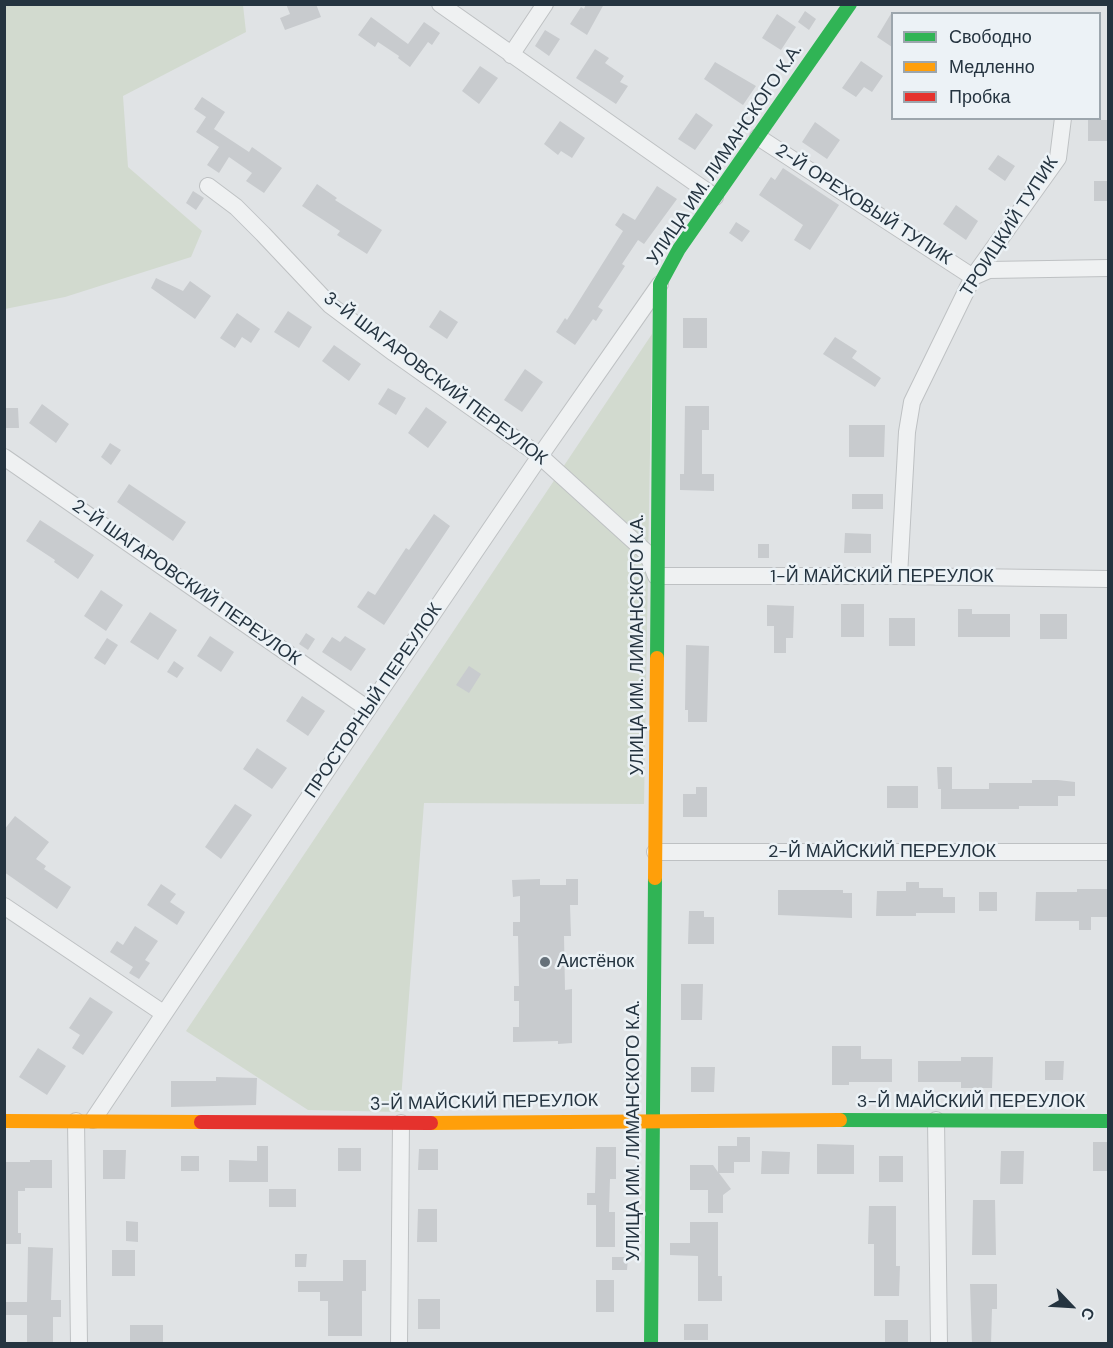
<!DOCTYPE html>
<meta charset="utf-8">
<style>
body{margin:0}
#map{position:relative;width:1113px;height:1348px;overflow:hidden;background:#e0e3e5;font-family:"DM Sans",sans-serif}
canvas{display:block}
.frame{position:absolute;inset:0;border:6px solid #253440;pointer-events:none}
.legend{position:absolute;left:891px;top:12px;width:210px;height:108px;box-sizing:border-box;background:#ecf2f6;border:2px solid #9ca6ad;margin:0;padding:8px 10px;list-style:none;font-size:18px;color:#253440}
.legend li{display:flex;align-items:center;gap:12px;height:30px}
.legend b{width:30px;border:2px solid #9ca6ad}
.north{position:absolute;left:1041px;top:1276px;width:60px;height:60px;-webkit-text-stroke:4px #ecf2f6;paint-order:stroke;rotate:115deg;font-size:16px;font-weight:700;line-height:24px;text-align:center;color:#253440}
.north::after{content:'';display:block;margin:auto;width:21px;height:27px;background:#253440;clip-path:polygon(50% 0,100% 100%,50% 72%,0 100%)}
</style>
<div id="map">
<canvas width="1113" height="1348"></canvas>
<div class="frame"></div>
<ul class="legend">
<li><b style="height:8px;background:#30b455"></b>Свободно</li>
<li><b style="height:8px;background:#ff9f0a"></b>Медленно</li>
<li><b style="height:8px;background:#e5322d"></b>Пробка</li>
</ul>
<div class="north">С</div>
</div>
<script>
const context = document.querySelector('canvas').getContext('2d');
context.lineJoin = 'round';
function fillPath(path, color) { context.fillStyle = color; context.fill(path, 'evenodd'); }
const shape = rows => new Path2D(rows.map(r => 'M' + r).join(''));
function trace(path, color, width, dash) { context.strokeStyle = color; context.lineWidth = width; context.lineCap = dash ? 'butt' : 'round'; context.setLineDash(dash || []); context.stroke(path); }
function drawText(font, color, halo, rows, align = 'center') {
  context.font = font + ' "DM Sans",sans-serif'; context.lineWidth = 5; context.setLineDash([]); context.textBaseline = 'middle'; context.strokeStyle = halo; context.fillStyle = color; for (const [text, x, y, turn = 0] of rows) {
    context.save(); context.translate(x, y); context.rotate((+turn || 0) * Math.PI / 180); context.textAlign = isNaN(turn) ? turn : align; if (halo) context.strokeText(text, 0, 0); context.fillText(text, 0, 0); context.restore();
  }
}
const green = shape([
 [5,4,243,5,246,32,123,96,128,167,202,231,191,257,65,297,5,309],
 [652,334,644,804,424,803,400,1112,308,1110,186,1031]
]);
const building = shape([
 [286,4,316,4,321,17,285,30,280,18,290,14],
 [586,4,604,4,587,35,570,24,581,7,584,9],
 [805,11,816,19,809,30,798,22],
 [892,12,892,47,877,37],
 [777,14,796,27,781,50,762,38],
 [371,17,408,44,424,22,440,33,432,45,428,42,410,67,398,58,399,56,378,42,375,47,358,35],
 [545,30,560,39,549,56,535,46],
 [595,49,609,58,605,63,624,76,620,82,628,86,616,104,576,78],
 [861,61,883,76,872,92,864,87,856,97,842,88],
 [715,62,756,86,743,105,704,79],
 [480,66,498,78,479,104,462,91],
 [202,97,225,112,214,129,249,152,252,147,282,168,264,193,246,181,252,173,229,157,219,173,207,165,219,147,196,132,206,117,194,109],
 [696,113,713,125,695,150,678,139],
 [1088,120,1108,120,1108,141,1088,141],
 [560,121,585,138,572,158,561,151,558,155,544,144],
 [815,122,840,140,827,159,802,142],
 [998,155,1015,166,1005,181,988,169],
 [783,168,839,205,810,250,794,240,803,225,759,195,771,177,775,180],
 [1094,181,1108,181,1108,201,1094,201],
 [317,184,337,198,335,200,382,230,367,254,337,235,340,231,302,206],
 [657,186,677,199,644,244,638,240,622,264,625,266,598,307,603,310,596,321,593,319,575,345,556,332,565,318,567,320,623,231,615,225,623,213,635,220],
 [193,191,204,198,196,210,186,203],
 [956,205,978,221,966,240,943,224],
 [736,222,750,231,742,242,729,233],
 [156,278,183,291,190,281,211,296,195,319,151,288],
 [440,310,458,322,447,339,429,327],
 [288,311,312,327,299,348,274,332],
 [237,313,260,329,251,343,242,337,235,348,220,338],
 [683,318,707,318,707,348,683,348],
 [835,337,857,351,852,358,881,378,875,387,823,354],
 [334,345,361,364,349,381,322,361],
 [525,369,543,382,522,412,504,400],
 [388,388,406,398,396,415,378,404],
 [42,404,69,424,56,443,29,423],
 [685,406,709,406,709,430,702,430,702,474,714,474,714,491,680,490,680,474,684,474],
 [426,407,447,422,428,448,408,433],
 [4,408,18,408,19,428,4,428],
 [849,425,885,425,884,457,849,457],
 [110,443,121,450,111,465,101,457],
 [129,484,186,522,173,541,117,502],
 [852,494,883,494,883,509,852,509],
 [434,514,450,526,384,625,357,607,368,591,375,595,406,548,409,550],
 [40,520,94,555,78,579,54,562,55,560,26,541],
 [845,533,871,534,871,553,844,553],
 [758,544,769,544,769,558,758,558],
 [101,590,123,605,106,631,84,616],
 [841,604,864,604,864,637,841,637],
 [767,605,794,606,793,638,786,638,786,653,774,653,774,626,767,626],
 [958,609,972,609,972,614,1010,614,1010,637,958,637],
 [150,612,177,630,158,660,130,642],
 [1040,614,1067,614,1067,639,1040,639],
 [889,618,915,618,915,646,889,646],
 [306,633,315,639,308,650,299,644],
 [210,636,234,652,221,672,197,656],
 [345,636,366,649,351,671,322,652,332,637,340,642],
 [107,638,118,645,105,665,94,658],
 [686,645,709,646,707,722,688,722,688,710,685,710],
 [174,661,184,668,177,678,167,672],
 [469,666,481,674,469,693,456,685],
 [302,696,325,711,308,736,286,721],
 [257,748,287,768,272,789,243,769],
 [937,767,952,767,952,789,989,789,989,783,1032,783,1032,780,1058,780,1075,782,1075,796,1058,796,1058,806,1019,806,1019,809,941,809,941,789,938,789],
 [887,786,918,786,918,808,887,808],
 [696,787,707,787,707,817,683,817,683,794,696,794],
 [235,804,252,815,221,859,205,847],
 [15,816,49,842,36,859,46,866,44,869,71,887,57,909,4,872,4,830],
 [540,879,540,885,566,885,566,879,578,879,578,905,570,905,571,936,564,936,565,990,572,989,572,1043,558,1044,558,1041,513,1042,513,1027,519,1027,519,1001,514,1001,514,986,519,986,518,936,513,936,513,922,520,922,520,896,513,897,512,880],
 [906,882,919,882,919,888,943,888,943,897,955,897,955,913,916,913,916,916,876,916,877,891,906,891],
 [161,884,176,894,170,902,185,912,177,925,147,905],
 [1077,889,1108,889,1108,917,1091,917,1091,930,1079,930,1079,921,1035,921,1036,892,1077,892],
 [778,890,843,890,843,893,852,893,852,918,778,915],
 [979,892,997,892,997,911,979,911],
 [689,911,704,911,704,917,714,917,714,944,688,944],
 [135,926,158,941,145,960,150,963,139,979,129,973,133,967,110,952,117,941,123,945],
 [681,984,703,984,702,1020,681,1020],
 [90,997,113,1012,83,1055,72,1048,80,1035,69,1028],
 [832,1046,861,1046,861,1059,892,1059,892,1082,849,1082,849,1085,832,1085],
 [38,1048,66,1066,47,1095,19,1077],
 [961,1057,993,1057,992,1088,961,1088,961,1082,918,1082,918,1061,961,1061],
 [1045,1061,1064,1061,1063,1080,1045,1080],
 [691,1067,715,1067,714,1092,691,1092],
 [216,1077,257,1078,256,1105,171,1107,171,1081,216,1081],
 [737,1137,750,1137,750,1162,734,1162,734,1173,719,1173,731,1189,723,1195,723,1213,708,1213,708,1190,690,1190,690,1165,713,1165,718,1172,718,1146,737,1146],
 [1093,1142,1108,1142,1108,1171,1093,1171],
 [817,1144,854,1145,854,1174,817,1174],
 [257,1146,268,1146,268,1182,229,1182,229,1160,257,1161],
 [596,1147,616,1147,616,1179,610,1179,609,1212,615,1212,615,1247,596,1247,596,1205,587,1205,587,1193,595,1193],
 [338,1148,361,1148,361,1171,338,1171],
 [419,1149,438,1149,438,1170,418,1170],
 [103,1150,126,1150,125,1179,103,1179],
 [762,1151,790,1152,789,1174,761,1174],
 [1001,1151,1024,1151,1023,1184,1000,1184],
 [181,1156,199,1156,199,1171,181,1171],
 [879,1156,903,1156,903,1182,879,1182],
 [30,1160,52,1160,52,1188,25,1188,25,1191,18,1191,18,1233,21,1233,21,1244,4,1244,5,1162,30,1162],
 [269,1189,296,1189,296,1207,269,1207],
 [973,1200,995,1200,996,1255,972,1255],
 [869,1206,896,1206,896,1266,900,1266,899,1296,874,1296,874,1244,868,1244],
 [418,1209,437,1209,437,1242,417,1242],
 [126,1221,138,1222,138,1242,126,1241],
 [690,1222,718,1222,718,1276,722,1276,722,1301,698,1301,698,1256,670,1255,670,1243,690,1243],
 [28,1247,53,1248,51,1300,61,1300,61,1317,53,1317,53,1343,27,1343,27,1315,4,1315,4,1302,27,1302],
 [112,1250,135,1250,135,1276,112,1276],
 [295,1254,307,1254,306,1267,295,1267],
 [612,1257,628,1257,627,1270,612,1270],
 [343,1260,366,1260,366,1291,362,1291,362,1336,328,1336,328,1301,320,1301,320,1292,298,1292,298,1281,343,1281],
 [596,1280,614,1280,614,1312,596,1312],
 [970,1284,997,1284,997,1309,992,1309,991,1344,972,1344],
 [418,1299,440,1299,440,1329,418,1329],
 [885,1320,908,1320,908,1344,885,1344],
 [684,1324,708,1324,708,1340,684,1340],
 [130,1325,163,1325,163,1344,130,1344]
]);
const street = shape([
 [440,4,715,197],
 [511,55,545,4],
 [758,137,973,277,989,270,1108,268],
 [208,186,236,207,263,234,330,305,394,353,540,456,647,553,656,576,899,576,1108,579],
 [4,457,368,709],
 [899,576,907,432,912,402,973,277,1058,158,1063,118],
 [655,852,1108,852],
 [4,906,163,1013],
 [93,1120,368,709,540,456,660,284],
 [936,1120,939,1344],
 [76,1121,79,1344],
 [399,1344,401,1123]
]);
const fast = shape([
 [657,658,660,284,679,249,850,4],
 [840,1120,1108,1121],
 [651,1344,655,878]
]);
const slow = shape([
 [655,878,657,658],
 [4,1121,201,1122],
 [431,1123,840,1120]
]);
const jam = shape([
 [201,1122,431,1123]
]);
const markers = [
 [545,962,6,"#66717a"]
];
const streetNames = [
 ["УЛИЦА ИМ. ЛИМАНСКОГО К.А.",725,155,-56],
 ["2-Й ОРЕХОВЫЙ ТУПИК",863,205,33],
 ["ТРОИЦКИЙ ТУПИК",1010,227,-57],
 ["3-Й ШАГАРОВСКИЙ ПЕРЕУЛОК",435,379,37],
 ["1-Й МАЙСКИЙ ПЕРЕУЛОК",882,577],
 ["2-Й ШАГАРОВСКИЙ ПЕРЕУЛОК",186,583,35],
 ["УЛИЦА ИМ. ЛИМАНСКОГО К.А.",638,645,-90],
 ["ПРОСТОРНЫЙ ПЕРЕУЛОК",374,701,-56],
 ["2-Й МАЙСКИЙ ПЕРЕУЛОК",882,852],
 ["3-Й МАЙСКИЙ ПЕРЕУЛОК",971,1102],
 ["3-Й МАЙСКИЙ ПЕРЕУЛОК",484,1103,-1],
 ["УЛИЦА ИМ. ЛИМАНСКОГО К.А.",634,1131,-90]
];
const poiNames = [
 ["Аистёнок",557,962]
];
fillPath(green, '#d2dacf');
fillPath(building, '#c8cbce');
trace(street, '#bec1c3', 18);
trace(street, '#eff1f2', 16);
trace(fast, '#30b455', 14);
trace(slow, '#ff9f0a', 14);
trace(jam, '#e5322d', 14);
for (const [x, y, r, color] of markers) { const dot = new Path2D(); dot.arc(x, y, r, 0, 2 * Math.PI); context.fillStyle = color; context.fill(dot); trace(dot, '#ecf2f6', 2); }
drawText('18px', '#253440', '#ecf2f6', streetNames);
drawText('18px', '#253440', '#ecf2f6', poiNames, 'left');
</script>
